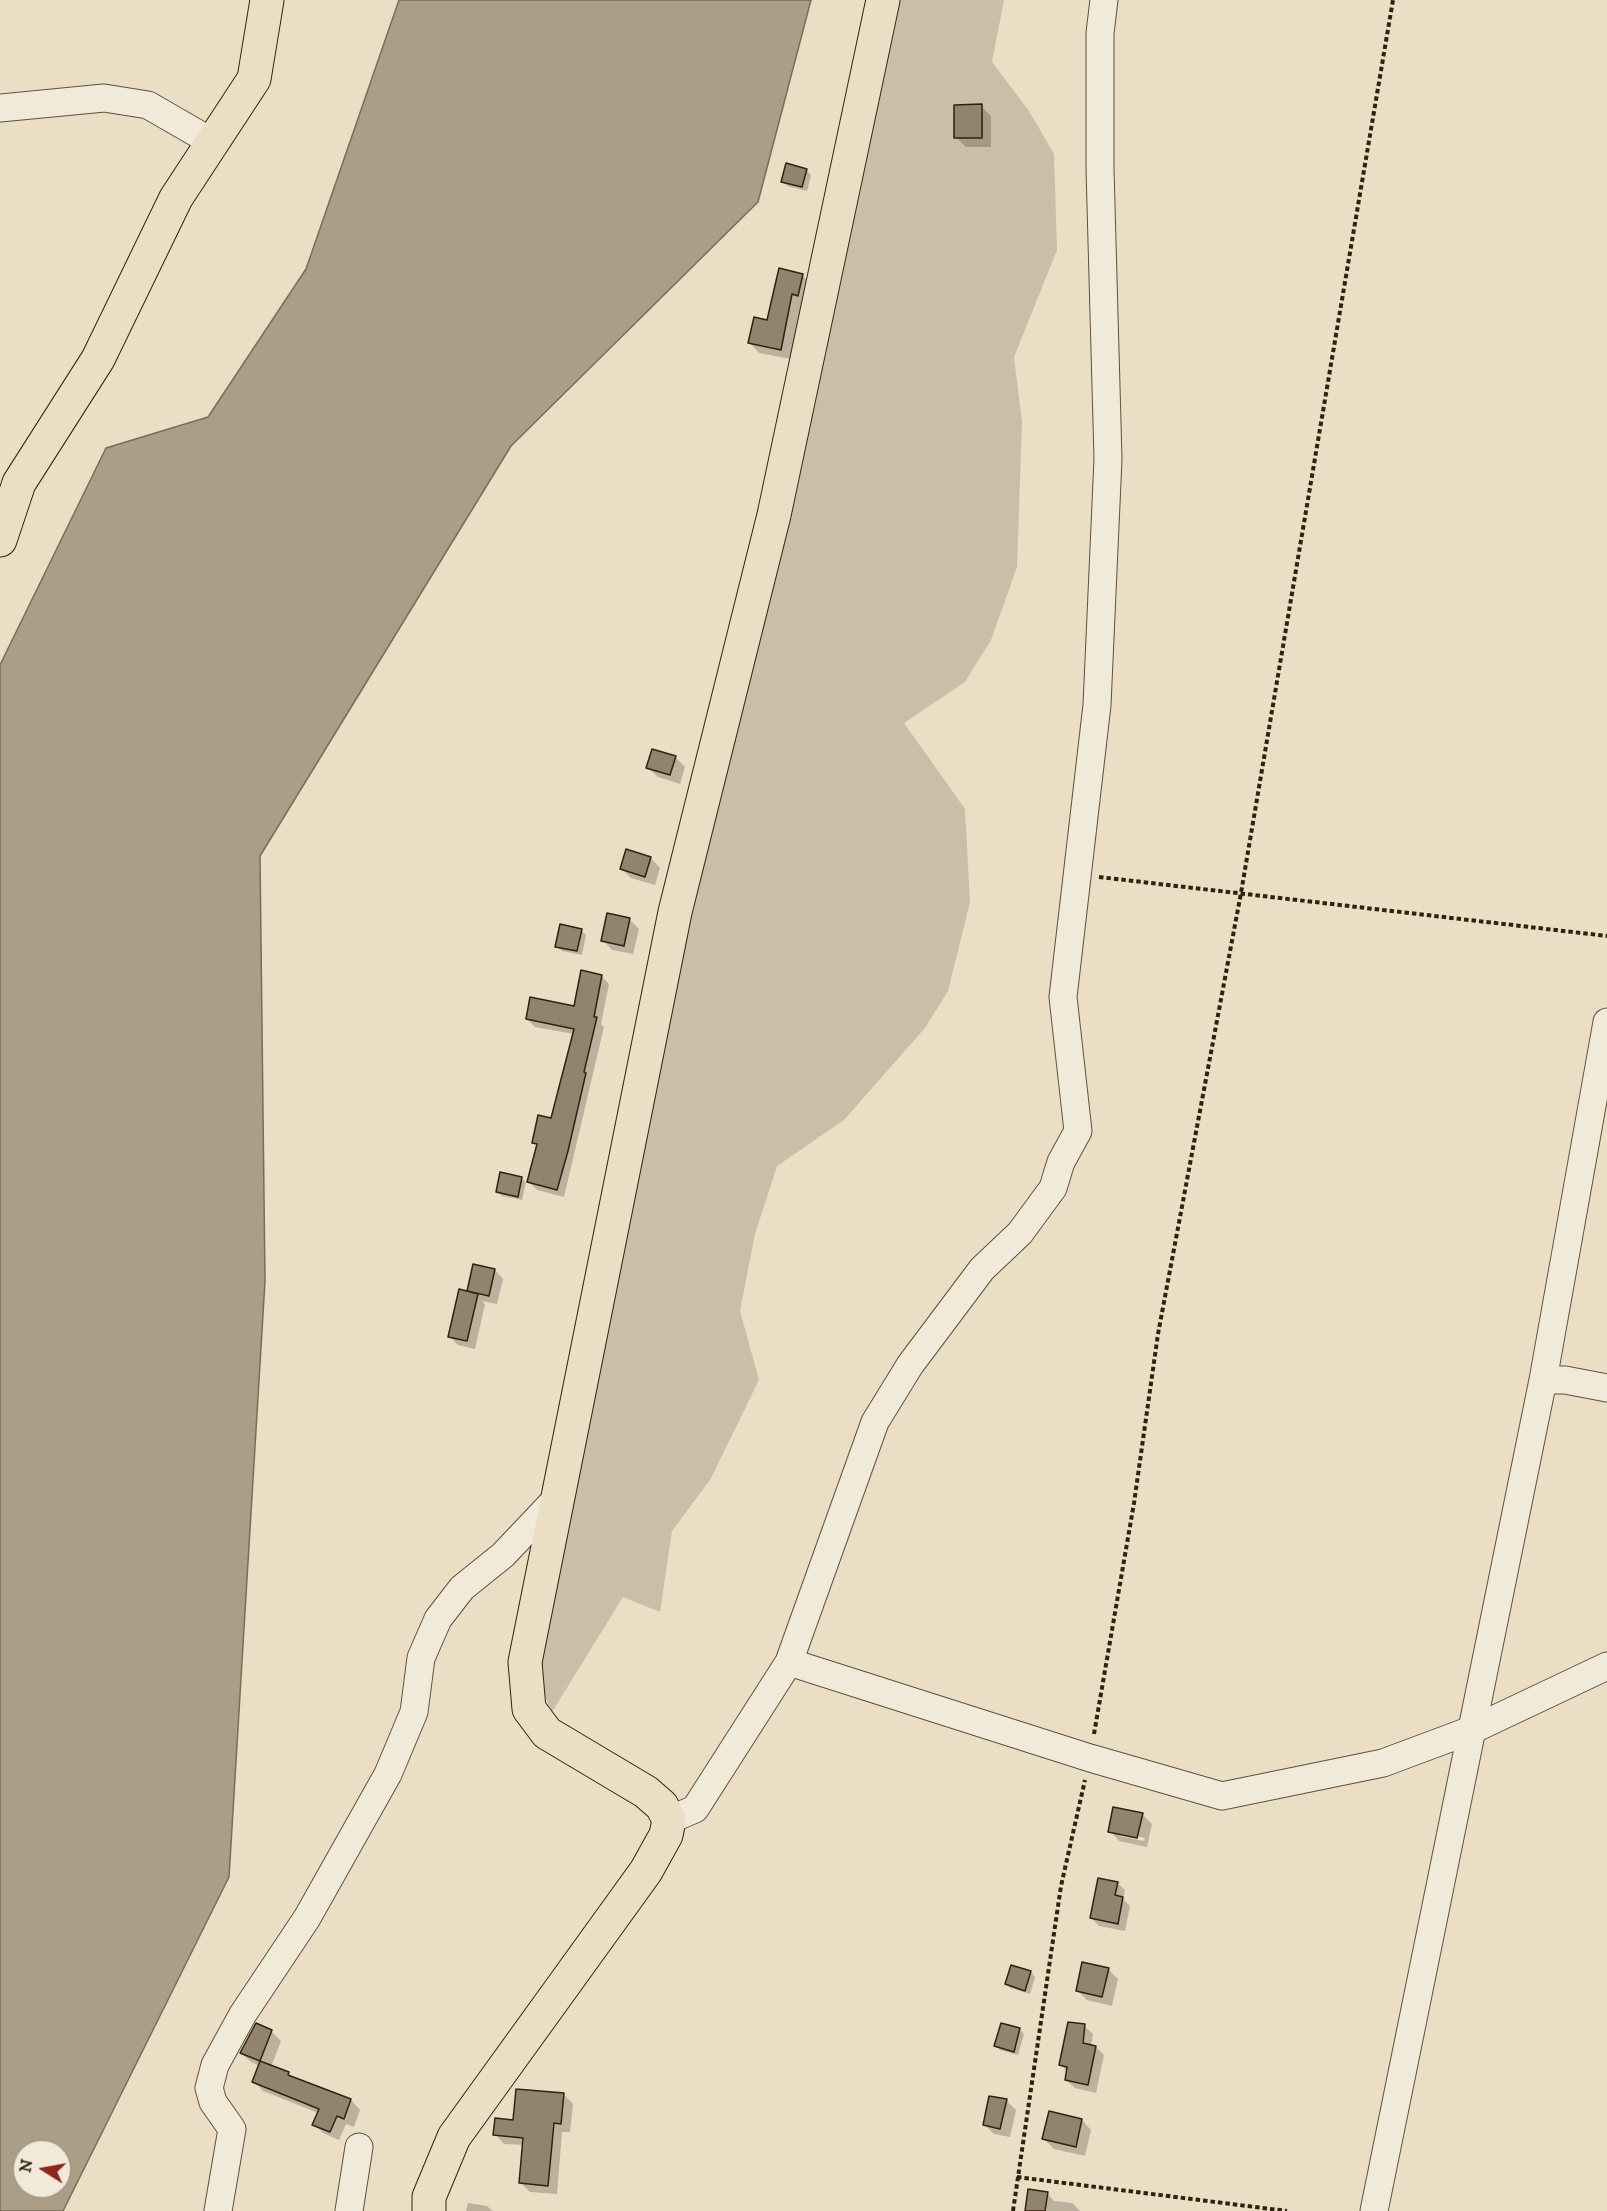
<!DOCTYPE html>
<style>
body{margin:0}
#map{position:relative;width:1607px;height:2211px;overflow:hidden;background:#eadec5;font-family:"IM FELL DW Pica",serif}
canvas{display:block}
.north{position:absolute;left:12px;top:2139px;width:60px;height:60px;box-sizing:border-box;background:#f1ead9;border:2px solid #a59a88;border-radius:50%;rotate:281deg;font-size:16px;font-weight:700;line-height:24px;text-align:center;color:#32210f}
.north::after{content:'';display:block;margin:auto;width:21px;height:27px;background:#8f2418;clip-path:polygon(50% 0,100% 100%,50% 72%,0 100%)}
</style>
<div id="map">
<canvas width="1607" height="2211"></canvas>
<div class="north">N</div>
</div>
<script>
const context = document.querySelector('canvas').getContext('2d');
context.lineJoin = 'round';
function fillPath(path, color) { context.fillStyle = color; context.fill(path, 'evenodd'); }
const shape = rows => new Path2D(rows.map(r => 'M' + r).join(''));
function trace(path, color, width, dash) { context.strokeStyle = color; context.lineWidth = width; context.lineCap = dash ? 'butt' : 'round'; context.setLineDash(dash || []); context.stroke(path); }
const green = shape([
 [897,0,1004,0,992,62,1029,111,1054,154,1057,250,1014,357,1022,422,1017,567,991,640,965,682,904,723,965,809,970,902,948,991,925,1028,844,1120,777,1166,755,1234,740,1311,759,1380,710,1480,672,1531,660,1612,623,1597,552,1712,537,1680,625,1203,783,524]
]);
const water = shape([
 [399,0,811,0,758,202,511,446,260,856,265,1281,229,1877,63,2211,0,2211,0,665,106,448,208,417,306,269,399,0],
 [24,2151,60,2151,60,2187,24,2187,24,2151]
]);
const shadow = shape([
 [981,106,991,116,991,147,966,147,956,137],
 [806,170,811,175,807,191,787,186,783,181],
 [802,275,812,285,808,304,802,303,790,359,759,353,750,343],
 [675,757,685,767,680,784,658,777,648,768],
 [627,851,651,858,660,868,655,885,631,878,621,868],
 [629,919,639,929,633,954,612,950,603,940],
 [581,930,586,935,582,955,562,951,557,946],
 [601,976,609,984,601,1024,604,1027,564,1197,537,1190,529,1182,538,1146,534,1142,552,1120,574,1034,535,1027,527,1019,575,1008],
 [521,1178,526,1182,522,1200,502,1196,498,1192],
 [474,1265,495,1270,503,1279,497,1304,482,1301,485,1304,475,1349,458,1345,449,1336,468,1293],
 [1142,1814,1152,1824,1147,1847,1119,1841,1110,1831],
 [1119,1833,1145,1838,1144,1841,1119,1836],
 [1117,1883,1125,1890,1123,1899,1130,1906,1125,1931,1099,1926,1091,1918],
 [1012,1967,1031,1972,1035,1977,1030,1994,1011,1988,1006,1984],
 [1108,1969,1118,1979,1112,2006,1087,2000,1077,1990],
 [1084,2026,1093,2034,1091,2046,1096,2047,1104,2055,1096,2093,1075,2088,1066,2080,1068,2072,1061,2065],
 [1020,2030,1024,2034,1018,2055,1000,2050,996,2046],
 [271,2031,281,2041,271,2067,288,2074,293,2079,351,2100,360,2110,354,2127,346,2124,339,2140,323,2133,314,2124,318,2113,263,2091,254,2081,260,2066,251,2062,241,2053],
 [564,2095,573,2104,570,2132,562,2132,557,2194,530,2192,521,2183,524,2145,504,2144,495,2134],
 [1006,2100,1016,2110,1010,2137,994,2134,985,2125],
 [1082,2120,1091,2130,1085,2156,1054,2149,1044,2139],
 [1047,2193,1054,2201,1072,2203,1080,2211,1028,2211],
 [468,2203,487,2206,493,2211,466,2211]
]);
const building = shape([
 [982,104,982,138,954,138,954,105,982,104],
 [786,163,807,169,802,187,781,182,786,163],
 [779,268,803,274,798,296,792,294,781,350,748,343,754,317,767,320,779,268],
 [652,749,676,756,670,775,646,768,652,749],
 [626,849,651,857,645,877,620,869,626,849],
 [607,913,630,918,624,946,601,941,607,913],
 [560,924,582,929,577,951,555,947,560,924],
 [581,970,602,975,594,1017,597,1017,584,1072,586,1073,568,1151,557,1190,527,1182,537,1144,532,1143,538,1115,551,1118,574,1029,526,1019,530,997,574,1006,581,970],
 [500,1172,522,1177,518,1197,496,1192,500,1172],
 [473,1264,495,1269,489,1296,467,1291,478,1294,467,1341,448,1337,459,1289,467,1291,473,1264],
 [1113,1807,1143,1813,1137,1838,1108,1832,1113,1807],
 [1098,1878,1118,1882,1115,1895,1123,1897,1118,1924,1090,1918,1098,1878],
 [1082,1962,1109,1968,1102,1997,1076,1991,1082,1962],
 [1011,1965,1031,1971,1025,1991,1005,1984,1011,1965],
 [1068,2022,1085,2024,1083,2043,1096,2046,1088,2085,1065,2080,1067,2067,1059,2065,1068,2022],
 [256,2023,272,2030,260,2061,240,2053,256,2023],
 [1001,2023,1020,2028,1014,2052,994,2046,1001,2023],
 [260,2061,289,2072,288,2075,351,2099,344,2119,337,2116,330,2132,312,2125,319,2109,252,2082,260,2061],
 [516,2089,564,2093,561,2124,554,2123,548,2186,519,2183,523,2138,493,2135,495,2118,513,2120,516,2089],
 [989,2096,1007,2099,1000,2129,983,2125,989,2096],
 [1049,2111,1082,2119,1076,2147,1042,2139,1049,2111],
 [1028,2189,1048,2192,1045,2211,1025,2211,1028,2189]
]);
const path = shape([
 [1099,877,1607,936],
 [1094,1734,1134,1503,1158,1334,1241,893,1393,0],
 [1017,2177,1287,2211],
 [1013,2211,1061,1886,1085,1780]
]);
const minor = shape([
 [0,108,104,98,148,105,212,142],
 [1543,1380,1565,1380,1607,1388],
 [789,1662,875,1422,910,1365,982,1269,1020,1233,1053,1188,1061,1162,1078,1131,1063,997,1097,705,1108,459,1100,169,1100,33,1104,0],
 [669,1820,695,1809,789,1662,1090,1758,1222,1796,1383,1763,1474,1729,1607,1666],
 [218,2211,232,2129,213,2102,209,2088,215,2065,243,2014,307,1918,388,1774,414,1712,421,1658,438,1619,462,1588,503,1555,557,1498],
 [349,2211,359,2147],
 [1374,2211,1543,1380,1607,1022]
]);
const major = shape([
 [0,540,19,483,98,359,176,198,254,79,267,0],
 [429,2211,429,2197,454,2137,646,1871,666,1835,669,1820,662,1806,646,1792,547,1733,529,1709,525,1662,675,912,774,515,883,0]
]);
fillPath(green, '#cbbea6');
fillPath(water, '#ab9e87');
trace(water, '#7b6c57', 1.5);
fillPath(shadow, '#0003');
fillPath(building, '#92836e');
trace(building, '#32210f', 1.5);
trace(minor, '#60503c', 29);
trace(major, '#32210f', 35);
trace(path, '#32210f', 4, [4.5, 3]);
trace(minor, '#f1ead9', 27);
trace(major, '#eadec5', 33);
</script>
